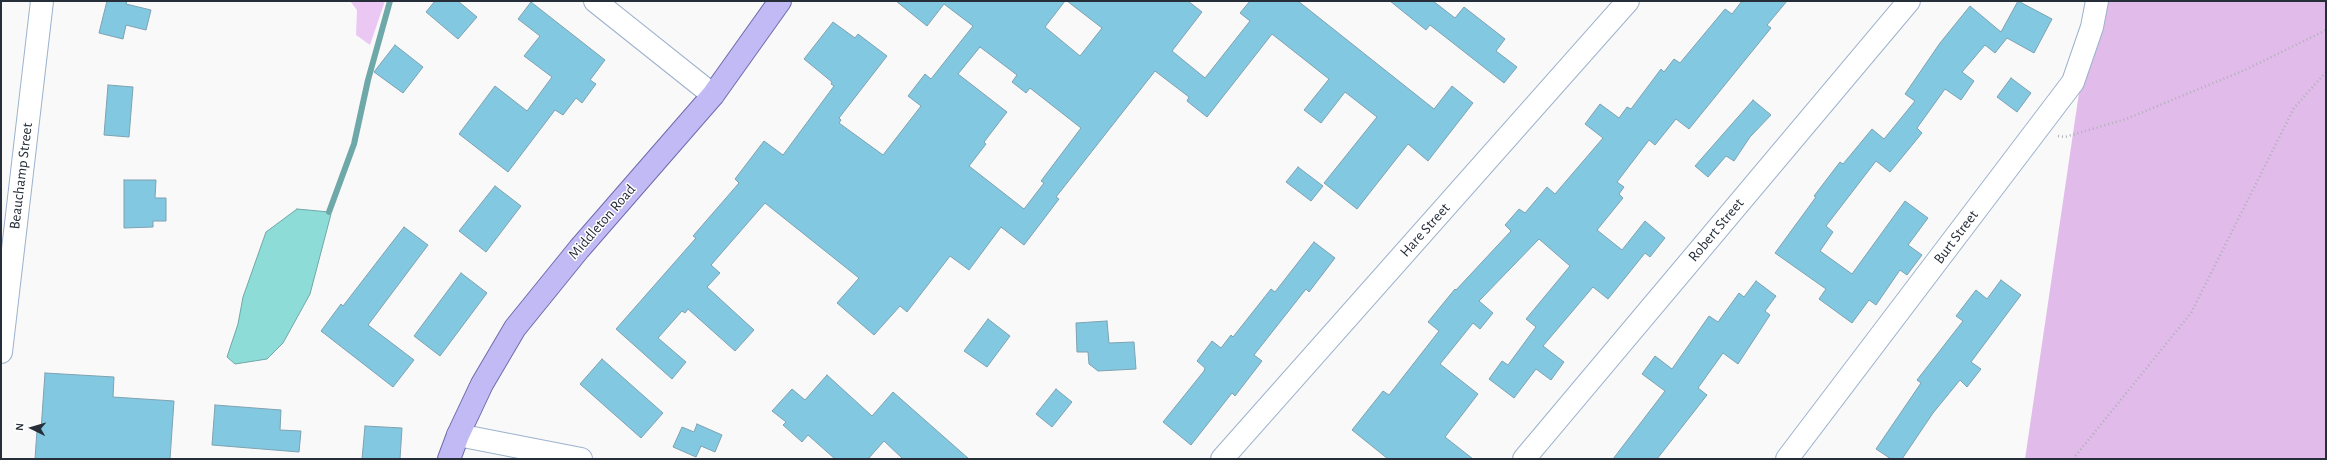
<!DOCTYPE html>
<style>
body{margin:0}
#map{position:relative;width:2327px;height:460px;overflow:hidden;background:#f9f9f9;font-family:"Alegreya Sans",sans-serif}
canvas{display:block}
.frame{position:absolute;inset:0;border:2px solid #262e39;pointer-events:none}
.north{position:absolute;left:12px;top:408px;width:40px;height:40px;-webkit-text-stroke:3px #fff;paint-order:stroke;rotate:275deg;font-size:11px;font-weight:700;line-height:16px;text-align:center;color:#262e39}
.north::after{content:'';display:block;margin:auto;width:14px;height:18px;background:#262e39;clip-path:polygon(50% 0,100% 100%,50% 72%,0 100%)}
</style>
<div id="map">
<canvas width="2327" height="460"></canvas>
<div class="frame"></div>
<div class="north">N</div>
</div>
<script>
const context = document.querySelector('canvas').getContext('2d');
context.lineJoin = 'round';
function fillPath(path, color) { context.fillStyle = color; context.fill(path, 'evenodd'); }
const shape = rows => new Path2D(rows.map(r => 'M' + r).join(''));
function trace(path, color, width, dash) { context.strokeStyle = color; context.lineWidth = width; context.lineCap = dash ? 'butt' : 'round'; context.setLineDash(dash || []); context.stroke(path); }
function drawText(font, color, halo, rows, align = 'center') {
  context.font = font + ' "Alegreya Sans",sans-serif'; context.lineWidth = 3; context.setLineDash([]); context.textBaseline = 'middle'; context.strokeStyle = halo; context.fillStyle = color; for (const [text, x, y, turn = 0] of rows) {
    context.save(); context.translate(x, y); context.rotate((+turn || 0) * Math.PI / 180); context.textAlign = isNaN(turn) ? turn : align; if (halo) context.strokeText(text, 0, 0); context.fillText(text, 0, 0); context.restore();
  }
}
const green = shape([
 [350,1,385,1,370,45,356,35,357,10]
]);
const forest = shape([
 [2105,1,2326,1,2326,459,2025,459,2079,93]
]);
const water = shape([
 [297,209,329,212,331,214,310,294,283,343,267,359,235,364,227,357,238,324,243,297,266,232,297,209]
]);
const stream = shape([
 [329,212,354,144,368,80,390,1]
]);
const building = shape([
 [107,1,127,1,126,4,151,10,146,30,126,25,123,39,99,33,107,1],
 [435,1,458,1,477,17,458,39,426,12,435,1],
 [896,1,1065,1,1045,27,1080,56,1102,28,1067,1,1188,1,1202,12,1172,51,1205,78,1250,21,1240,13,1250,1,1298,1,1434,109,1452,86,1473,103,1428,161,1408,144,1357,209,1324,183,1377,117,1345,92,1321,123,1304,110,1329,79,1272,34,1207,117,1187,101,1189,97,1155,71,1056,197,1059,199,1024,245,1001,227,969,270,950,256,907,312,900,306,874,335,837,303,859,278,765,203,711,265,720,273,707,287,754,330,735,351,688,309,685,313,682,311,658,338,686,362,672,379,616,329,696,238,693,236,739,183,735,179,764,141,783,155,834,86,831,84,832,82,804,59,833,22,855,38,858,34,887,56,839,118,841,120,839,123,883,155,921,106,908,96,925,74,931,79,973,26,944,4,927,26,896,1],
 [980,47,1017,75,1012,82,1026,93,1030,88,1081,128,1041,181,1044,183,1024,209,969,166,986,144,984,142,1007,112,958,74,980,47],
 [1390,1,1433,1,1455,18,1464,7,1505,39,1496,51,1517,67,1504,83,1430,25,1426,30,1390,1],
 [1742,1,1787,1,1767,25,1771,28,1689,129,1676,119,1655,145,1649,140,1617,182,1624,187,1619,194,1623,198,1597,230,1622,250,1645,221,1665,238,1650,257,1645,253,1608,299,1593,287,1543,346,1564,362,1551,380,1536,369,1514,398,1489,379,1502,361,1508,365,1536,327,1526,319,1570,266,1539,239,1479,301,1493,313,1480,329,1473,323,1440,364,1478,394,1445,437,1473,459,1388,459,1352,430,1383,391,1389,395,1439,331,1428,322,1455,289,1456,290,1511,231,1505,225,1519,209,1525,213,1547,187,1555,194,1603,138,1585,124,1600,104,1619,118,1627,107,1631,109,1661,69,1664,72,1674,59,1680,63,1725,9,1732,14,1742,1],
 [2018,1,2052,19,2034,53,2007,38,1995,53,1985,45,1962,72,1974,81,1961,100,1945,89,1917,128,1922,133,1890,172,1876,161,1826,226,1833,232,1820,251,1852,274,1905,201,1928,218,1908,245,1922,255,1907,275,1900,270,1876,305,1869,300,1852,323,1819,299,1826,289,1775,253,1816,197,1814,196,1840,162,1843,164,1872,129,1884,139,1915,101,1905,94,1940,43,1970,6,2001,32,2018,1],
 [531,2,605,60,590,80,596,84,582,103,576,98,563,115,555,110,508,172,459,134,495,86,527,111,552,77,524,56,540,36,518,19,531,2],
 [395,45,423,67,403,93,374,72,395,45],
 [2011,78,2031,93,2017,112,1997,97,2011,78],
 [108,85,133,87,129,137,104,135,108,85],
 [1753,100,1771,115,1750,137,1734,161,1726,156,1708,177,1695,166,1753,100],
 [1298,167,1323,186,1311,201,1286,182,1298,167],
 [124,180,156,180,155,198,166,198,166,221,153,221,153,227,124,228,124,180],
 [495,186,521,206,486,252,459,231,495,186],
 [404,227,428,245,368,325,414,360,393,387,321,331,341,304,343,306,404,227],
 [1314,242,1335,258,1309,292,1306,289,1254,355,1262,361,1235,396,1232,393,1191,445,1163,422,1204,371,1205,368,1197,361,1212,341,1221,348,1231,335,1233,337,1271,289,1275,292,1314,242],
 [461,273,487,293,440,356,414,336,461,273],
 [2001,280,2021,295,1971,362,1981,369,1967,387,1960,380,1933,413,1902,459,1891,459,1876,449,1921,383,1917,380,1963,321,1956,316,1976,290,1987,299,2001,280],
 [1756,281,1776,296,1765,311,1770,315,1738,364,1723,353,1698,388,1707,395,1657,459,1613,459,1665,391,1642,374,1655,356,1672,369,1709,316,1718,322,1739,293,1744,297,1756,281],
 [988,319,1010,336,987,367,964,351,988,319],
 [1107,321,1109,343,1134,342,1136,369,1098,371,1089,364,1088,352,1077,352,1076,323,1107,321],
 [602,359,663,413,641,438,580,384,602,359],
 [45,373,114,377,113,397,174,401,170,459,35,459,37,430,41,430,45,373],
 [827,375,872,416,893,392,969,459,903,459,884,441,868,459,835,459,808,435,802,442,783,425,786,422,772,411,792,389,805,400,827,375],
 [1056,389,1072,402,1052,427,1036,414,1056,389],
 [215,405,281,410,280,430,301,431,299,452,212,445,215,405],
 [697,424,722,435,715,452,701,446,696,457,673,447,682,427,694,432,697,424],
 [365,426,402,428,400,459,362,459,365,426]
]);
const path = shape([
 [2058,136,2065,137,2126,119,2245,70,2326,30],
 [2073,459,2191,313,2294,108,2326,72]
]);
const minor = shape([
 [595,1,713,95],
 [1,352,42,1],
 [458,435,581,459],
 [1222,459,1628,1],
 [1524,459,1909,1],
 [1787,459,2073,82,2092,27,2097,1]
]);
const major = shape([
 [449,459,458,435,482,384,515,328,579,249,713,95,780,1]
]);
const streetNames = [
 ["Beauchamp Street",21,176,-83],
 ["Middleton Road",602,222,-49],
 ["Hare Street",1425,230,-48],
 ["Robert Street",1716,230,-50],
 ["Burt Street",1956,237,-53]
];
fillPath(green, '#ebc8f4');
fillPath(forest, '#e1bbea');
fillPath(water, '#8ddcd7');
trace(water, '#6ea8a8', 1);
trace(stream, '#6ea8a8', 6);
fillPath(building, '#83c8e1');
trace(building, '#7da2b1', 1);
trace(minor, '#9db2cd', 24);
trace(major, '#6f6bae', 24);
trace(path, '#aeb1b5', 2.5, [1, 3]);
trace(minor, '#fff', 22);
trace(major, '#c1baf4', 22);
drawText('15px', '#262e39', '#fff', streetNames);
</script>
